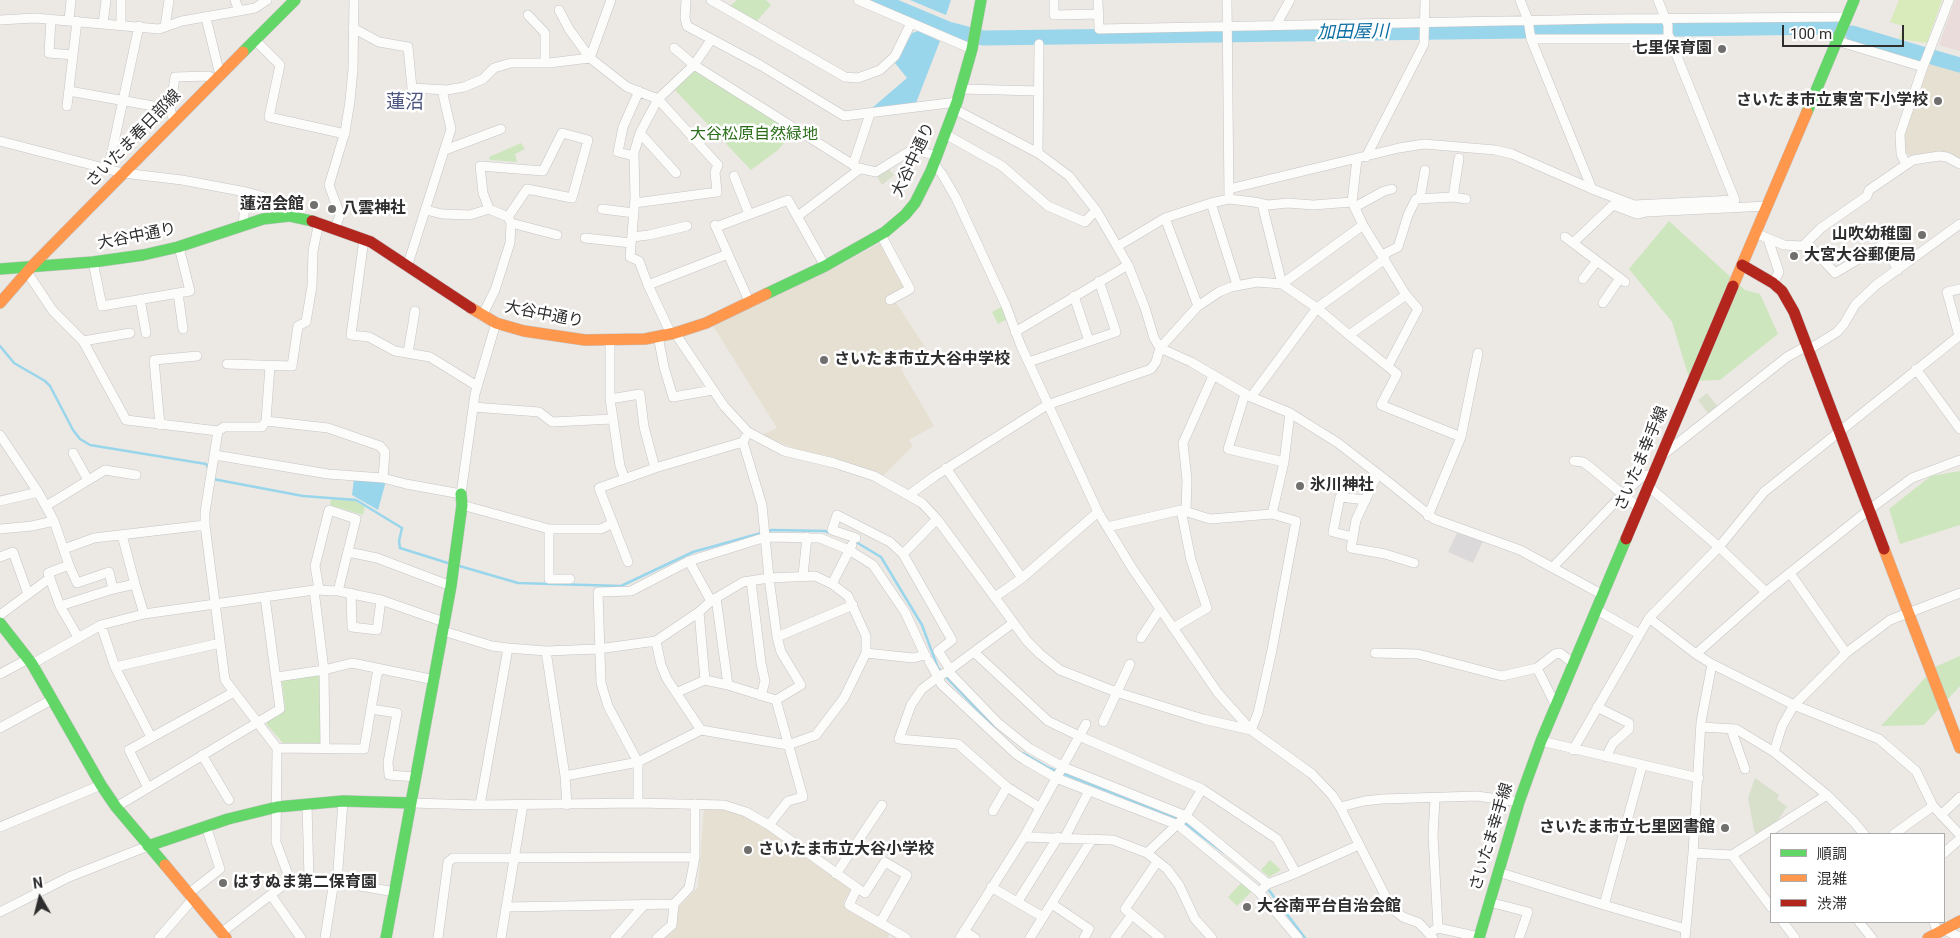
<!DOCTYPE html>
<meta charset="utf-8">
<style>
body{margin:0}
#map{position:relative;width:1960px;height:938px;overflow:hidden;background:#ece8e4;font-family:Roboto,"Noto Sans JP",sans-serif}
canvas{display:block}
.legend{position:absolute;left:1770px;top:833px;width:175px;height:90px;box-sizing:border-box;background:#fff;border:1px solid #ababab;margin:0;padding:6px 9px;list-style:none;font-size:15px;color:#2e2e2e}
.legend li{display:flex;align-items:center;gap:10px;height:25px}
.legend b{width:25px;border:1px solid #ababab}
.north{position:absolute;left:15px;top:873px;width:50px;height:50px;-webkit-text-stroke:4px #fff;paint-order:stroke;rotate:352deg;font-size:14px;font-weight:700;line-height:20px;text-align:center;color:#2e2e2e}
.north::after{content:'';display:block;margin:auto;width:18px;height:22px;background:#2e2e2e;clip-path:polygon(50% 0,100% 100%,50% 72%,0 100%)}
.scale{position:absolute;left:1782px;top:25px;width:122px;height:22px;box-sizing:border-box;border:2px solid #2e2e2e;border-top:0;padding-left:6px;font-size:15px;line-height:18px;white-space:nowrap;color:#2e2e2e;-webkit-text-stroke:4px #fff;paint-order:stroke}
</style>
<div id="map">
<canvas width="1960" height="938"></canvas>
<ul class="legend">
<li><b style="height:6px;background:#63d668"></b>順調</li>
<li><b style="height:6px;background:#ff974d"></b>混雑</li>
<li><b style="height:6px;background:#b3261e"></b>渋滞</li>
</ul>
<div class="north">N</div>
<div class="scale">100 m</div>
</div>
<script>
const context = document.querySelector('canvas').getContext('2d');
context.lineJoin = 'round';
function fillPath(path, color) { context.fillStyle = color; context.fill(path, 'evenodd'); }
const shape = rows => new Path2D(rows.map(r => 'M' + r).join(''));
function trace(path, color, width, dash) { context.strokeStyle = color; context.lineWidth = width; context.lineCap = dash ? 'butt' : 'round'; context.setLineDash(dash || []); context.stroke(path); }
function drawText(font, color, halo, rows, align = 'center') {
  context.font = font + ' Roboto,"Noto Sans JP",sans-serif'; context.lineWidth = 5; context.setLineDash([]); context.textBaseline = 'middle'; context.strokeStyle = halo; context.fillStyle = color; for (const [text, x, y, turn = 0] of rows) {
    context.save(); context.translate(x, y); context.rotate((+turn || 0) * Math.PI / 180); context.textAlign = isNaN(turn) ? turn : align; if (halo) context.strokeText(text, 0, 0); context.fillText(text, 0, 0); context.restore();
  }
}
const industrial = shape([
 [1457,533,1483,541,1473,563,1448,552]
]);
const education = shape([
 [1930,62,1960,71,1960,160,1948,153,1936,152,1911,156,1905,152,1905,132],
 [882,242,906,286,895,301,928,352,901,369,934,426,909,440,913,446,883,476,793,448,762,435,777,428,713,326,805,280,826,272],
 [704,808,742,812,852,888,843,903,890,933,887,938,662,938,674,927,678,908,698,887]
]);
const medical = shape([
 [1955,0,1960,0,1960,51,1939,45]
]);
const green = shape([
 [737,0,766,0,771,5,756,22,730,6],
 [694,67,794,132,778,150,751,170,673,88],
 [521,143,525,149,515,154,517,162,490,160,489,157],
 [1669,221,1745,290,1760,294,1778,334,1720,380,1690,381,1672,322,1629,269],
 [1001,307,1007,319,998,324,992,312],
 [1960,471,1960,525,1900,544,1889,509,1931,476],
 [331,499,355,501,365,507,363,515,330,505],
 [1960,656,1960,686,1924,725,1881,726,1935,667],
 [320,674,321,743,283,743,267,725,267,719,285,708,282,681,284,678],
 [1270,860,1281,870,1269,877,1261,870],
 [1243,881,1253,890,1237,906,1228,897]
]);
const cemetery = shape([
 [888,168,894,175,882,185,876,174],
 [1707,393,1718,407,1709,415,1698,400],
 [1755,778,1779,795,1777,799,1787,807,1777,821,1756,834,1754,830,1748,798]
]);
const pitch = shape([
 [1899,0,1942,0,1927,43,1899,39,1903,26,1890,22]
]);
const water = shape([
 [910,0,951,0,946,15],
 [918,31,940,41,916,103,872,108,907,78,895,63,912,33],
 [354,479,386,481,378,510,352,495]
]);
const stream = shape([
 [0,346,14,363,45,381,50,386,73,430,80,439,90,445,206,464,209,469],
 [213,479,303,496,356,500,402,528,399,541,400,548,451,564],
 [856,542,881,557,922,625,938,668,942,672],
 [456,565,518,583,621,586,693,552,772,530,825,531,830,533],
 [945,676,995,728],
 [1023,753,1049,768,1179,819],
 [1183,822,1223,852],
 [1268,889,1305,938]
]);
const river = shape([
 [879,0,948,29,983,38,1833,27],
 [1852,33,1922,54],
 [1932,57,1960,65]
]);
const street = shape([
 [235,0,239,11,255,8,267,0],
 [686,0,685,18,687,26,760,65,844,116,957,102],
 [711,0,845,77,858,78,880,70,895,56,911,23],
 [858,0,972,49],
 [1054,0,1054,15,1099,14],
 [1098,0,1099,29,1606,19,1847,17],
 [1227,0,1229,199,1211,203,1237,285],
 [1520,0,1528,20,1531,39,1592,189],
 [559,10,569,29,590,58,611,0],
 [528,15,545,33,545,63],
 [206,18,220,75],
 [51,19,49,53,73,55],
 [0,20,35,18,159,29,182,21,239,11],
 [69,20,71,0],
 [103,24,106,0],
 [121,25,121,0],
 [1276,25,1290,0],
 [165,27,169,0],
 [353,28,379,42,408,47,412,88,447,90,464,87,483,79,494,68,511,63,549,63,590,58,627,87,658,99,718,165,715,172,717,192,635,203],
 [1531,39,1671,39],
 [255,40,280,65,269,117,345,134],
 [1837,41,1923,67],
 [674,48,694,65,858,168,876,172,913,149,936,156],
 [961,89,1039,91],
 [69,91,170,109,174,121],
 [67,106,77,21],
 [170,109,175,77,209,76,215,80],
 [954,109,1038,153,1069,176,1096,210,1128,265,1145,308,1154,338,1160,348,1191,362,1251,397,1290,413,1338,443,1391,484,1434,519,1520,550,1603,595],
 [640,133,676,173],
 [945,134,1002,166,1048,206,1085,222,1096,210],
 [0,141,123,173,182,180,246,192,261,196,285,210,289,216],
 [445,150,501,129],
 [1038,153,1039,44],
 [634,156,618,152,623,127,639,91],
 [1366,157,1424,44,1425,0],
 [934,164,942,174,956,198,1006,306,1021,346,1098,512,1132,568,1218,693,1251,730,1312,774,1332,795,1340,807,1388,901,1394,910,1403,917,1419,923,1433,938],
 [1906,164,1901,154,1900,134,1923,67,1949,0],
 [853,165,870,114],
 [108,170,139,26],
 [734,176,749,214],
 [1229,189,1399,148,1424,144,1495,150,1512,154,1592,189,1634,205,1735,200,1668,34,1668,25,1658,0],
 [1453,197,1459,158],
 [1420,198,1425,170],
 [1229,199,1254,202,1268,205,1288,203,1313,205,1352,202,1363,225,1282,284,1262,204],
 [1352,202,1357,159],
 [1355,207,1384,191,1392,189],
 [602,209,634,213],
 [426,210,442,214,470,215,489,209],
 [1646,212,1767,206],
 [798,216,861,168],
 [1165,218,1198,306],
 [511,223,557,235],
 [715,225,749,301],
 [1363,225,1406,295,1418,309,1388,366],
 [243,226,246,192],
 [716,227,788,200,825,266],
 [335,228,340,215,329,185,345,132,350,101,353,69,354,0],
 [1755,233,1784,245,1803,246,1821,228,1867,196,1869,190,1913,160,1939,156,1947,157,1960,164],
 [881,235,910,289,890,300],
 [632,237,649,235,687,226],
 [1565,237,1625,282],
 [585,238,631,243],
 [364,239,351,335,369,337,395,351,430,357,477,386],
 [1768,239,1779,272,1773,283],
 [1573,243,1613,205,1637,214,1646,212,1645,207],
 [1807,243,1835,273,1884,244,1898,270],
 [1118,246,1165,218,1211,203],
 [1382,255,1398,247,1408,215,1416,199,1453,197,1466,199],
 [93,262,102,306,190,291,179,247],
 [407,267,451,129,442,90],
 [27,272,53,311,83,341,126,420,218,431,224,427,262,427,266,421,328,428,380,446,385,452,383,478],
 [1583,279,1597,261],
 [648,285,728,254],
 [178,293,183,329],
 [1074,296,1089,341],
 [140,299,146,333],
 [1603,303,1620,278],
 [482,316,495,290,510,243,511,223,508,217,489,209,483,193,480,166,543,171,562,133,588,140,572,198,527,189,508,217],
 [1015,332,1128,265],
 [675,333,724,406,748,432,784,451,834,463,874,476,922,503,937,519,1027,641,1040,654,1060,670,1116,692,1203,719,1251,730],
 [671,334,648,285,639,261,630,257,635,199,634,153,640,133,658,99,694,65,711,40],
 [1349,335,1406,295],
 [658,336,664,367,673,397,713,390],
 [610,340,610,399,620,466,625,479],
 [83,341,130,333],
 [1808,350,1837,332,1844,324,1855,305,1876,285,1960,224],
 [408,353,415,311],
 [1029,362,1116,332,1099,281],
 [227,364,292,366,298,326,306,322,312,286,313,251,319,222],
 [1916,369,1960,429],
 [1245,394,1228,449,1284,462],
 [1251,397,1317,308,1385,259],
 [610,399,640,394,644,427,655,468],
 [473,407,539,412,552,422,613,419],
 [266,421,270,366],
 [160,425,154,360,197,356],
 [218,431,205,512,205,525,225,680,277,748,276,842,290,880],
 [0,435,38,492,54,521,69,565,48,573,60,606,78,637],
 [1461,437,1478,353],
 [73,453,88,480],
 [1664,454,1787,357,1807,346],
 [215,455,328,474,383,478,406,484,461,494,475,394,496,323],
 [1574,461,1583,462,1590,467,1639,508],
 [946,468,1022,578],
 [1377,475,1356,520,1351,548,1385,554,1414,563],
 [1648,486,1719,547,1766,592],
 [909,495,935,476,1047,405,1151,369,1156,362,1160,348,1198,306,1219,292,1231,287,1257,282,1282,284,1317,308,1349,335,1397,374,1381,405,1461,437,1428,516],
 [0,501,38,492],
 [462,505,549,529,601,529,613,523],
 [46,506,105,470,136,475],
 [1186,511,1187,480,1183,443,1213,376],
 [1107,527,1181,510,1210,519,1272,514],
 [0,529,32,526,54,521],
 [549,529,549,579,570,579],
 [122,535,135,584],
 [1353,537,1333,532,1340,497,1366,500],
 [856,538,832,530,837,515,890,542,903,554,952,640,938,651,950,669],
 [64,549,94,538,205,525],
 [348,552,377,558,451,586],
 [903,554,937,519],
 [0,557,13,552,28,594],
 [689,561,711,601],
 [628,562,599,488,655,468,743,442,745,438],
 [1553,567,1623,494,1644,475,1653,475],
 [1790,573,1846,653],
 [803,575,807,537],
 [751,581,761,663,765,681,761,696],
 [832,584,852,545],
 [113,589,135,584,144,614],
 [319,589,315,566,329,510,356,519,338,591],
 [314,590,338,591,381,600,444,622],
 [351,593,352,627,377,630,381,600],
 [995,597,1022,578,1098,512],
 [716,598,728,685],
 [60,606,113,589,109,572,77,583,69,565],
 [1597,610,1639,634],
 [699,612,705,680,728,685,776,700,801,685,781,652,777,637,769,578,762,505,743,442],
 [0,615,50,578],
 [1649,618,1696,654,1712,664,1794,705,1879,739,1916,771,1933,806,1960,835],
 [101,625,115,667,151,737],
 [1173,628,1207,608,1191,560,1181,510],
 [443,631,492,646,508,648,546,651,598,649,656,641,699,612,711,601,743,582,769,578,815,576,832,584,848,596,866,636,866,653,844,698,816,735,788,745,701,730,638,762,565,776],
 [777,637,853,605],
 [1141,638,1160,609],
 [656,641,661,665,667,679,701,730],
 [546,651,565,776,567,805],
 [974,652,1048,721,1079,736,1202,789,1277,839,1296,873,1268,884,1259,892],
 [866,653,913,658,925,655,926,656],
 [1375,653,1418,654,1502,676,1537,668,1555,654,1560,653,1574,664],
 [1696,654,1766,592,1870,509,1912,478,1960,460],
 [929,661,938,677,948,671,998,723,1029,748,1063,767,1186,816,1268,884],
 [32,664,101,625,144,614,314,590,324,670,325,748],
 [115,667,220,643],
 [1537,668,1556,706],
 [948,671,1013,623],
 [0,674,28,659],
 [277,677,324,670,352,663,435,680],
 [678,692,705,680],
 [1597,707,1629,723,1629,729,1613,743,1606,757],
 [371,709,397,713,388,762,389,775,416,777],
 [1103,722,1130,664],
 [1701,727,1736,729,1774,752,1827,795,1853,821,1864,834],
 [0,728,53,699],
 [1731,729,1745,769],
 [1251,730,1258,713,1272,650,1296,521,1272,514,1284,462,1290,413],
 [1541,741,1699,778],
 [277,748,364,749,377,674,381,669],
 [1573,750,1649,618,1719,547,1764,492,1959,336,1947,292,1960,289],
 [1774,752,1782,726,1794,705,1846,653,1890,620,1960,593],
 [202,755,229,800],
 [148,788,129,750,234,692],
 [1202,789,1186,816,1147,853,1167,869,1179,885,1195,919,1212,938],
 [1435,799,1433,835,1438,928],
 [411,803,480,805,638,803,724,805,746,812,769,825,857,888,849,905,906,938],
 [638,803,638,762,608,706,601,683,598,592,631,591,689,561,766,537,820,538,849,550,873,565,905,612,925,655],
 [307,804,309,879],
 [480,805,508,648],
 [116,807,280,709,265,597],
 [1039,807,1007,787,958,744,899,739,911,705,922,689,938,677,941,684,1016,754,1025,760,1056,778,1178,825,1259,892,1298,938],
 [1340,807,1364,801,1382,799,1477,796,1519,802],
 [993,811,1007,787],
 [1941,815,1960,797],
 [769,825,788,801,803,797,776,700],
 [0,827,101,785],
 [1894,834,1933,806],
 [1024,837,1113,840,1147,853],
 [1065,837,1089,791],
 [1693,853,1732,855,1827,795],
 [1944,853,1960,839],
 [1732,855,1771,907],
 [1157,862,1125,909,1160,938],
 [1498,872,1604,905,1686,929],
 [1296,873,1359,845],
 [836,874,882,805],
 [337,882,343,801],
 [991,887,1043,917],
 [857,888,865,893,885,862,907,875,880,923],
 [188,894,220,869,206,826],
 [271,895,301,938],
 [1018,901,1058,837],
 [1489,902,1528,912,1519,938],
 [1052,904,1089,929,1084,938],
 [1604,905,1642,766],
 [507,907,674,904],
 [0,912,69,877,148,846],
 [1783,922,1795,938],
 [1859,922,1872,938],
 [1934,922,1938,933],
 [1434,930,1438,928,1479,937],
 [1944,930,1960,937],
 [964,931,975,938],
 [221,933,290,880,309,879,337,882,395,892],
 [159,938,193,899],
 [325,938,334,881],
 [438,938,448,862,453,858,695,857],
 [501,938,523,805],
 [615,938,643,906],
 [657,938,672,925,674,904,689,888,695,857,695,804],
 [960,938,1024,837,1086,724],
 [1030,938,1092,839],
 [1115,938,1131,916],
 [1685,938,1693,853,1701,722,1712,664]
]);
const fast = shape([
 [243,52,295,0],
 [1807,112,1854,0],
 [0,269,93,262,143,255,178,247,263,219,289,216,312,221],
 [766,294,825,266,885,232,905,215,915,203,931,171,957,102,972,49,981,0],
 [0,623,32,664,101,785,116,807,165,865],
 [148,846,228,819,277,807,343,801,411,803],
 [386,938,451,586,462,505,461,494],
 [1479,938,1519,802,1541,741,1626,539]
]);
const slow = shape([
 [1733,286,1807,112],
 [0,303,33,265,243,52],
 [471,308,496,323,524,331,585,340,645,339,675,333,706,323,766,294],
 [1884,549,1960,748],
 [165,865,226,938],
 [1928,938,1960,921]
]);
const jam = shape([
 [312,221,371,242,471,308],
 [1742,265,1773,283,1782,291,1794,312,1884,549],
 [1626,539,1733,286]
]);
const markers = [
 [1722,49,5,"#706f6e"],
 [1938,101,5,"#706f6e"],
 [314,205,5,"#706f6e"],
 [332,209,5,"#706f6e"],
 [1922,235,5,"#706f6e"],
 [1794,256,5,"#706f6e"],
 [824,360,5,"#706f6e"],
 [1300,486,5,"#706f6e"],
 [1725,828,5,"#706f6e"],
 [748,850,5,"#706f6e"],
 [223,883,5,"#706f6e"],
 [1247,907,5,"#706f6e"]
];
const poiNames = [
 ["七里保育園",1712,49,"right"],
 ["さいたま市立東宮下小学校",1928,101,"right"],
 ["蓮沼会館",304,205,"right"],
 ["八雲神社",342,209],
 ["山吹幼稚園",1912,235,"right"],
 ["大宮大谷郵便局",1804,256],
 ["さいたま市立大谷中学校",834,360],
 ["氷川神社",1310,486],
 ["さいたま市立七里図書館",1715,828,"right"],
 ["さいたま市立大谷小学校",758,850],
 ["はすぬま第二保育園",233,883],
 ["大谷南平台自治会館",1257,907]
];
const parkNames = [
 ["大谷松原自然緑地",754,135]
];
const streetNames = [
 ["さいたま春日部線",134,139,-46],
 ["大谷中通り",914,160,-65],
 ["大谷中通り",137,237,-11],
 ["大谷中通り",544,315,11],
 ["さいたま幸手線",1642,459,-67],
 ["さいたま幸手線",1492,837,-73]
];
const waterNames = [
 ["加田屋川",1353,33,-1]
];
const quarterNames = [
 ["蓮沼",405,103]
];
fillPath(industrial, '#dcd9db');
fillPath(education, '#e6e0d3');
fillPath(medical, '#e9dcdb');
fillPath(green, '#cee6be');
fillPath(cemetery, '#d8e0cc');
fillPath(pitch, '#d9eabb');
fillPath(water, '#99d6ec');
trace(stream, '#99d6ec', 2.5);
trace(river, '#99d6ec', 15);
trace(street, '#c5c4c5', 10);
trace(fast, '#c5c4c5', 12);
trace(slow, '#c5c4c5', 12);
trace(jam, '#c5c4c5', 12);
trace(street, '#fcfcfb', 9);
trace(fast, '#63d668', 11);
trace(slow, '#ff974d', 11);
trace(jam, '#b3261e', 11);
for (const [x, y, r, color] of markers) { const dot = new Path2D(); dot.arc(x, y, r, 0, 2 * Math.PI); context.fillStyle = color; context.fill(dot); trace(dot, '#fff', 2); }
drawText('bold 16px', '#2e2e2e', '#fff', poiNames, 'left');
drawText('16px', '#2c6e1b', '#fff', parkNames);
drawText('16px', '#2e2e2e', '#fff', streetNames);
drawText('italic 18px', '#0d6fa3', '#fff', waterNames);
drawText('19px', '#4d5680', '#fff', quarterNames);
</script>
